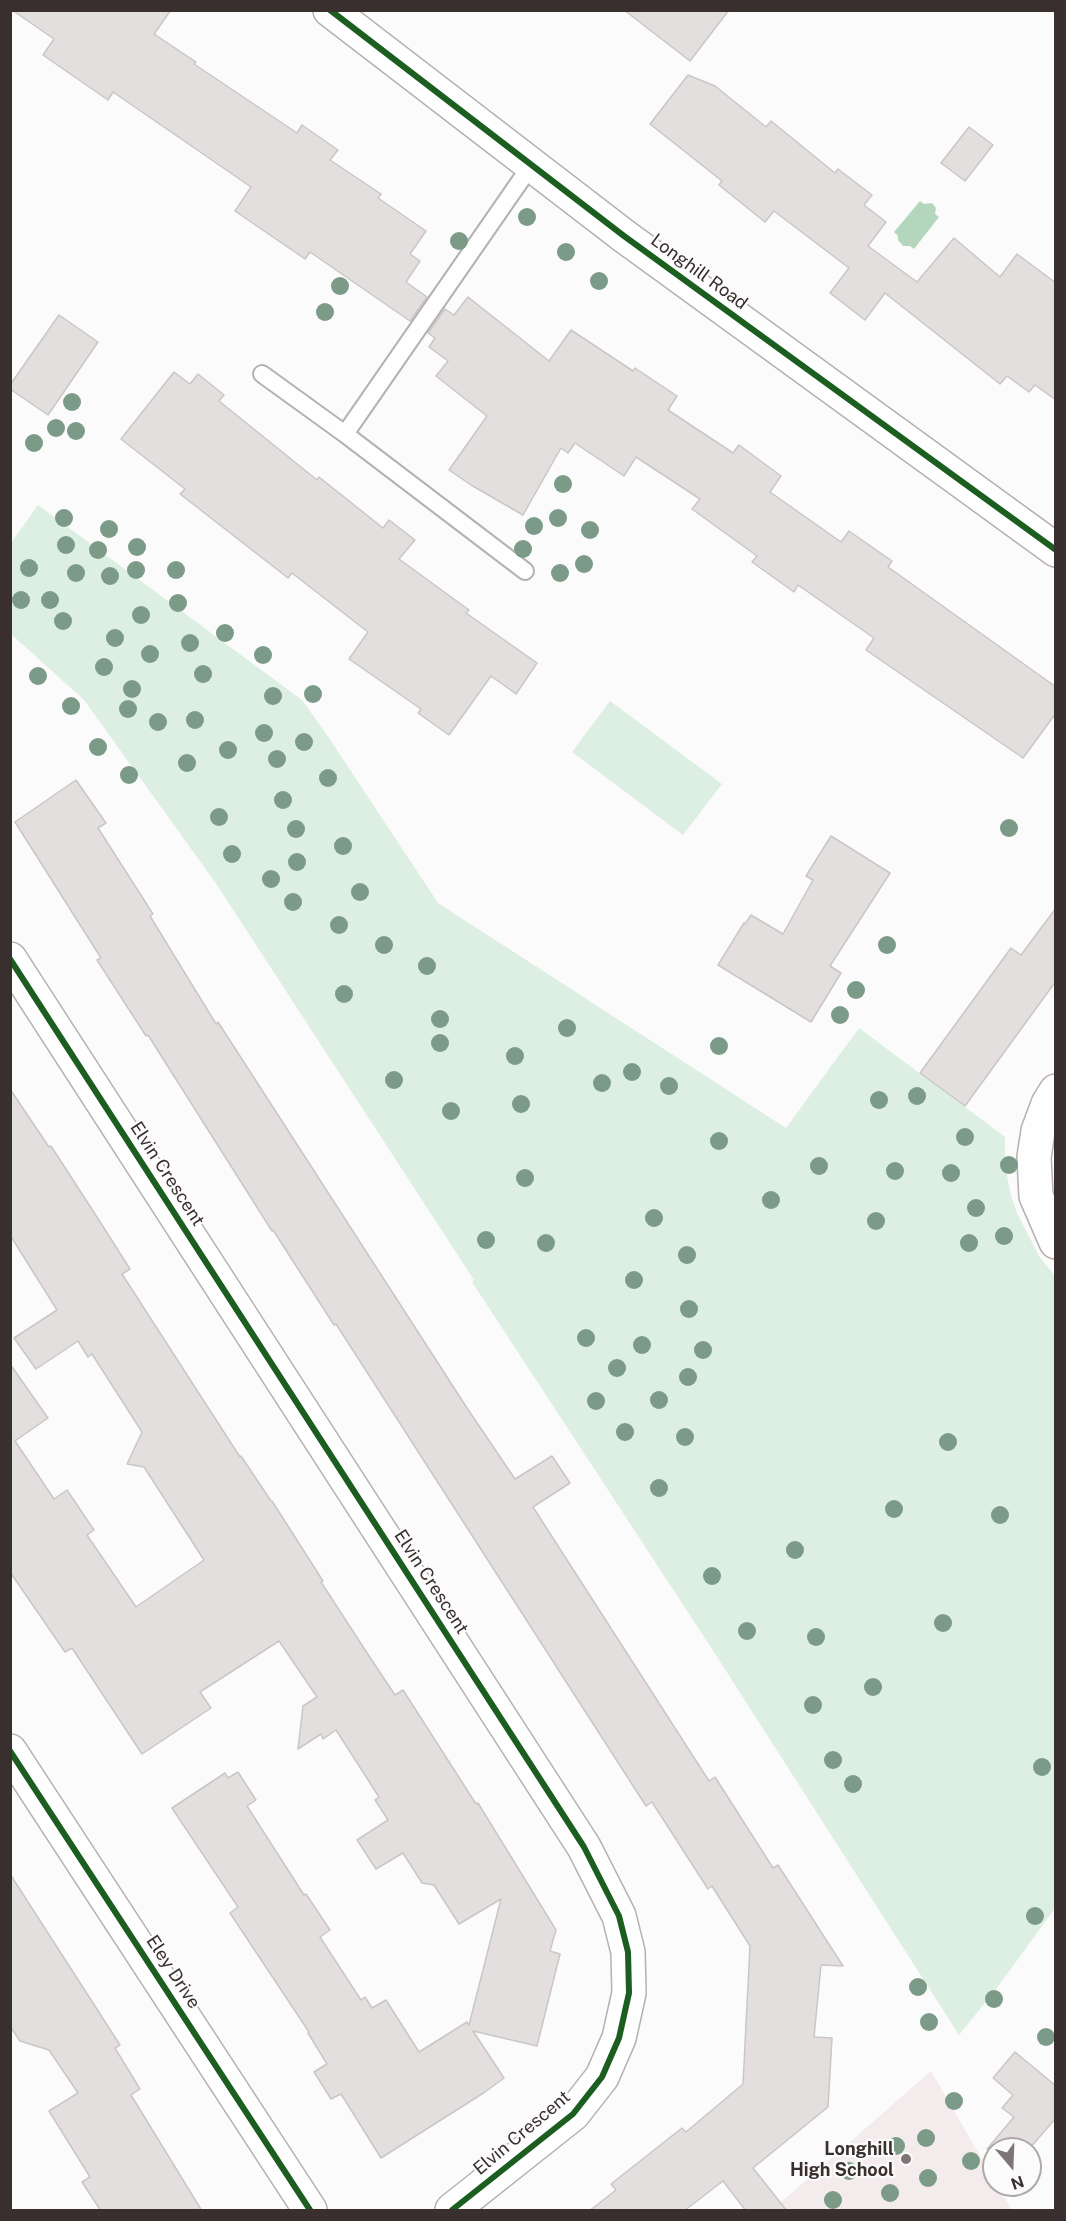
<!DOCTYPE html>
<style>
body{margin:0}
#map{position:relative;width:1066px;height:2221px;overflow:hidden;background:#fbfbfb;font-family:"Public Sans",sans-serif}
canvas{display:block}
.frame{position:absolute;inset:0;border:12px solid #3a2f2f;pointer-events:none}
.north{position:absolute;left:982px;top:2137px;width:60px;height:60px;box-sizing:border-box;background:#fbfbfb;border:2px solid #aea9a9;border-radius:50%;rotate:161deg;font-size:16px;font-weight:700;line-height:24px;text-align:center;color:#3a2f2f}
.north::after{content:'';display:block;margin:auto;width:21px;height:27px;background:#7e7676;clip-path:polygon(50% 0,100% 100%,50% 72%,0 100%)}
</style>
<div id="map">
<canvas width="1066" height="2221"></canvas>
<div class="frame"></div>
<div class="north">N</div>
</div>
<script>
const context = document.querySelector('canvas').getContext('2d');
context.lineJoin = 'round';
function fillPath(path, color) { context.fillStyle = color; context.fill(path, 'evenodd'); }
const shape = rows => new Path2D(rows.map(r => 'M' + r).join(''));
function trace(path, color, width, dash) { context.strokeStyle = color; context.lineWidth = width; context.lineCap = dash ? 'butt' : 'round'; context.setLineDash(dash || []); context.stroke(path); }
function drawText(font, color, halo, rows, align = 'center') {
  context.font = font + ' "Public Sans",sans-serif'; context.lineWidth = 4.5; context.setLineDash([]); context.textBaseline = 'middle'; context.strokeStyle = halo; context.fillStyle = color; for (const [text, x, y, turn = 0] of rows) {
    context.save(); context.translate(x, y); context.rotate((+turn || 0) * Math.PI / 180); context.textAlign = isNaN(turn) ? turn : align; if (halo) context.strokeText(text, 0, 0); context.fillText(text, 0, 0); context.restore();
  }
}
const built = shape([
 [931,2071,994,2180,994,2185,997,2185,1012,2210,772,2210]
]);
const green = shape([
 [38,505,302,700,329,738,438,903,786,1128,859,1028,1005,1137,1005,1165,1011,1196,1017,1213,1039,1256,1055,1276,1056,1907,994,1992,959,2035,712,1649,491,1311,472,1282,474,1280,215,882,84,700,11,634,11,543],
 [610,701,722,784,683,835,572,752]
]);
const water = shape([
 [920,201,924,204,932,203,936,208,935,214,939,217,914,249,910,246,903,246,898,240,898,236,894,232]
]);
const building = shape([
 [12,10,171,10,154,34,196,62,194,64,297,133,302,125,338,150,330,160,381,194,378,198,426,231,410,254,420,261,406,282,427,297,410,321,310,252,305,259,235,211,251,187,113,92,108,100,43,55,54,39,12,10],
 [624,10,729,10,690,61,624,10],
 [688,75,715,86,766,127,771,121,835,173,838,169,872,195,864,205,886,222,868,246,917,282,954,238,1000,277,1017,254,1056,283,1056,400,1035,385,1029,392,1007,376,1000,384,885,293,865,320,830,293,849,268,774,211,765,222,719,185,722,181,650,124,688,75],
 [969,127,993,145,965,181,941,163,969,127],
 [468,297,549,361,571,330,633,371,635,368,677,396,668,410,733,453,739,445,781,476,770,492,841,542,849,531,892,561,888,567,1056,687,1056,713,1023,758,866,650,874,638,798,585,794,592,752,562,757,556,692,509,700,499,636,457,624,476,575,443,568,453,561,448,523,515,471,485,449,470,487,416,436,376,448,361,429,347,435,338,428,333,445,309,454,315,468,297],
 [59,315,98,342,48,415,10,389,10,385,59,315],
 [174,372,190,384,198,374,224,395,219,401,317,480,319,477,383,528,389,520,415,540,399,559,469,610,466,613,537,663,516,694,491,676,449,735,418,713,421,709,349,659,368,632,292,573,288,578,180,494,185,489,121,439,174,372],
 [76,780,106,823,98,828,153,914,150,916,216,1024,218,1022,467,1408,515,1479,552,1456,570,1483,533,1507,709,1781,715,1777,773,1868,778,1865,843,1966,821,1965,814,2037,832,2038,828,2107,753,2168,787,2211,746,2211,723,2181,684,2211,589,2211,616,2190,611,2184,682,2128,686,2132,743,2084,750,1946,712,1886,708,1889,652,1802,646,1806,336,1324,334,1325,273,1230,272,1231,148,1035,146,1036,97,960,101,958,15,822,76,780],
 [831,836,890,873,830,966,841,973,811,1022,718,965,744,923,745,924,751,915,783,934,813,880,806,876,831,836],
 [1056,908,1056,981,965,1106,920,1073,1011,948,1021,955,1056,908],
 [10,1089,49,1147,51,1146,104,1228,130,1269,122,1274,240,1457,241,1456,271,1501,272,1501,323,1581,321,1582,371,1659,395,1695,403,1690,476,1804,478,1803,556,1930,550,1951,560,1954,537,2046,473,2031,504,2078,485,2092,381,2158,341,2094,331,2099,314,2072,327,2064,308,2033,309,2032,230,1913,238,1907,172,1808,225,1773,228,1778,238,1772,256,1800,247,1806,304,1895,306,1894,330,1930,320,1937,361,2000,365,1997,372,2008,386,2000,419,2052,467,2022,469,2025,501,1899,459,1924,434,1885,422,1883,403,1853,376,1869,357,1840,388,1820,375,1800,379,1797,336,1730,323,1739,321,1734,298,1749,303,1706,317,1697,279,1641,200,1692,211,1708,142,1754,72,1648,65,1652,10,1572,10,1364,48,1418,15,1441,54,1499,67,1490,94,1530,87,1535,136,1607,204,1560,144,1467,127,1464,142,1432,92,1354,88,1357,78,1341,36,1369,14,1338,57,1310,10,1235,10,1089],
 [10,1874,120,2045,115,2048,140,2089,131,2095,202,2211,101,2211,82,2182,90,2177,49,2111,78,2093,49,2050,20,2041,10,2026,10,1874],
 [1015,2052,1056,2086,1056,2118,1029,2149,987,2149,1014,2117,1002,2108,1013,2095,993,2078,1015,2052]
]);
const service = shape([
 [262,374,345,434,532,164],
 [345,434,525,571]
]);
const minor = shape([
 [330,10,624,236,1056,550],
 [10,959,584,1847,619,1916,628,1952,629,1993,619,2038,602,2077,573,2114,452,2210],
 [1056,1091,1048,1104,1038,1131,1034,1157,1036,1196,1056,1242],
 [10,1751,310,2210]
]);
const cycleway = shape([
 [330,10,624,236,1056,550],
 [10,959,584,1847,619,1916,628,1952,629,1993,619,2038,602,2077,573,2114,452,2210],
 [10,1751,310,2210]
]);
const trees = [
 [527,217],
 [459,241],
 [566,252],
 [599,281],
 [340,286],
 [325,312],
 [72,402],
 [56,428],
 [76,431],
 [34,443],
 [563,484],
 [64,518],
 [558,518],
 [534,526],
 [109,529],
 [590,530],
 [66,545],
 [137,547],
 [523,549],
 [98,550],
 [584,564],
 [29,568],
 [136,570],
 [176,570],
 [76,573],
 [560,573],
 [110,576],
 [21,600],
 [50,600],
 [178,603],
 [141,615],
 [63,621],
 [225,633],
 [115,638],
 [190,643],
 [150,654],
 [263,655],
 [104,667],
 [203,674],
 [38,676],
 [132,689],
 [313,694],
 [273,696],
 [71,706],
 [128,709],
 [195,720],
 [158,722],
 [264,733],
 [304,742],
 [98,747],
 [228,750],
 [277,759],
 [187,763],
 [129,775],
 [328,778],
 [283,800],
 [219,817],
 [1009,828],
 [296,829],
 [343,846],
 [232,854],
 [297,862],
 [271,879],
 [360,892],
 [293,902],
 [339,925],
 [384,945],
 [887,945],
 [427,966],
 [856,990],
 [344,994],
 [840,1015],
 [440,1019],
 [567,1028],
 [440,1043],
 [719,1046],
 [515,1056],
 [632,1072],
 [394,1080],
 [602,1083],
 [669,1086],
 [917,1096],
 [879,1100],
 [521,1104],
 [451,1111],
 [965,1137],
 [719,1141],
 [1009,1165],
 [819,1166],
 [895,1171],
 [951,1173],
 [525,1178],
 [771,1200],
 [976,1208],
 [654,1218],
 [876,1221],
 [1004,1236],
 [486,1240],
 [546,1243],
 [969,1243],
 [687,1255],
 [634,1280],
 [689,1309],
 [586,1338],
 [642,1345],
 [703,1350],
 [617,1368],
 [688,1377],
 [659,1400],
 [596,1401],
 [625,1432],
 [685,1437],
 [948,1442],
 [659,1488],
 [894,1509],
 [1000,1515],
 [795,1550],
 [712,1576],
 [943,1623],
 [747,1631],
 [816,1637],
 [873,1687],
 [813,1705],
 [833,1760],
 [1042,1767],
 [853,1784],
 [1035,1916],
 [918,1987],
 [994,1999],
 [929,2022],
 [1046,2037],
 [954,2101],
 [926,2138],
 [896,2146],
 [971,2161],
 [849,2171],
 [928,2178],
 [890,2193],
 [833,2200]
];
const markers = [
 [906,2159,6,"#7e7676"]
];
const streetNames = [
 ["Longhill Road",699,272,36],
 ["Elvin Crescent",167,1174,57],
 ["Elvin Crescent",431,1582,57],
 ["Eley Drive",173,1972,57],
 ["Elvin Crescent",522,2133,-40]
];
const poiNames = [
 ["Longhill",894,2149],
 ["High School",894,2170]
];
fillPath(built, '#f4ebec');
fillPath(green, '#ddefe2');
fillPath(water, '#b4d6bd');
fillPath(building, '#e4dfdf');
trace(building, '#cbc6c6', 1.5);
trace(service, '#b6b1b1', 20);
trace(minor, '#b6b1b1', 36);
trace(service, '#fefefe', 16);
trace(minor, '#fefefe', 33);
trace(cycleway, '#1b5e20', 6);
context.fillStyle = '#7c9a88';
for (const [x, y] of trees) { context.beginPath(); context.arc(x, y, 9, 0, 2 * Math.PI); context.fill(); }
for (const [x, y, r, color] of markers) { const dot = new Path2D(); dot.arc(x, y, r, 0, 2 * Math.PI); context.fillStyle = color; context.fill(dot); trace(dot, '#fbfbfb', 2); }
drawText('18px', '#3a2f2f', '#fbfbfb', streetNames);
drawText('bold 18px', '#3a2f2f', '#fbfbfb', poiNames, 'right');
</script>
